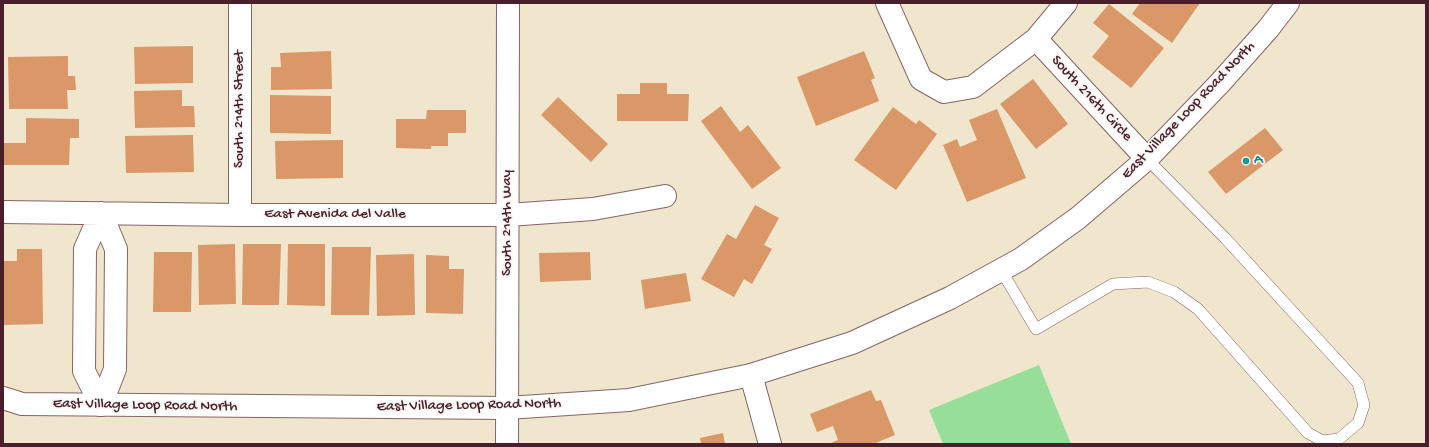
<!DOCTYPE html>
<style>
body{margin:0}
#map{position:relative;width:1429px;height:447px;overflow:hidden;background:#f0e6ce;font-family:"Gochi Hand",sans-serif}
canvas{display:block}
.frame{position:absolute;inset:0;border:4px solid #4a1f2b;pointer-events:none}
</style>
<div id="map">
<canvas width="1429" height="447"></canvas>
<div class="frame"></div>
</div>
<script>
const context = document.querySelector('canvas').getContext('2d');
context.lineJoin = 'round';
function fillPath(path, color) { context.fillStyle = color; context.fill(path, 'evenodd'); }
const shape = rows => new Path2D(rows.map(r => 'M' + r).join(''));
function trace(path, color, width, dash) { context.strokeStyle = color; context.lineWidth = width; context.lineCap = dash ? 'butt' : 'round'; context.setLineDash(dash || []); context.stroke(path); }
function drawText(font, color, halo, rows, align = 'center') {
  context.font = font + ' "Gochi Hand",sans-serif'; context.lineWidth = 3.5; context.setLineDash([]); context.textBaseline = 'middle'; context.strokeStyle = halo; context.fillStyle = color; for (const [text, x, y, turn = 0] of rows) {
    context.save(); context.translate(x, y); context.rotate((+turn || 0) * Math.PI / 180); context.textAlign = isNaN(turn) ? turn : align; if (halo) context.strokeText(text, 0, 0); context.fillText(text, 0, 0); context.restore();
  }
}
const green = shape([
 [1039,365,1071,444,943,444,929,410]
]);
const building = shape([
 [1140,3,1200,3,1172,43,1132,14],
 [1109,4,1164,48,1131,88,1092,57,1109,36,1093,23],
 [193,46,193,83,135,84,134,47],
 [331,51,332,89,271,90,271,67,281,67,280,53],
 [864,51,875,78,871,80,879,101,816,126,797,77],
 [68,56,68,76,75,76,76,90,67,90,68,109,9,109,8,57],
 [1033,79,1068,124,1036,149,1000,104],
 [640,83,667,83,667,94,689,94,688,121,617,121,617,94,640,94],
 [182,90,182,106,194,106,195,127,135,128,134,91],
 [270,95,331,96,331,134,270,133],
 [558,97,608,144,591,162,541,115],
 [721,106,740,132,748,125,781,168,752,189,701,121],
 [893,107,916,124,919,120,937,134,896,190,854,160],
 [997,109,1026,178,967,202,943,145,957,139,960,147,977,140,969,120],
 [427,110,466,110,466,133,448,133,448,146,431,146,431,149,396,148,396,119,426,119],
 [26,118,79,119,79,138,70,138,69,165,4,165,4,143,26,143],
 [1265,128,1283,150,1226,194,1208,172],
 [193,135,194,172,126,173,125,136],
 [343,140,343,178,276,179,275,141],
 [755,205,779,218,764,245,772,249,752,284,744,279,734,297,701,279,727,234,736,239],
 [235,244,236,304,199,305,198,245],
 [243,244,281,244,279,305,242,305],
 [288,244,325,244,325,306,287,305],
 [332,247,371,247,369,315,331,315],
 [17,249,42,249,43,324,3,325,3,261,17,261],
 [154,252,192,252,191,312,153,312],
 [590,252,591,280,540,282,539,253],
 [414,254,415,315,377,316,376,255],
 [426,255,449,256,449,269,464,269,463,314,426,313],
 [686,273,691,301,645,309,641,280],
 [871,390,876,401,881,400,895,435,873,444,832,444,831,443,838,440,833,426,817,432,810,414],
 [723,433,725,444,701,444,700,438]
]);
const service = shape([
 [1001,270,1036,329,1113,284,1148,282,1174,292,1198,309,1308,433,1323,441,1339,439,1358,423,1364,405,1358,383,1225,238,1147,159]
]);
const minor = shape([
 [240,3,240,215],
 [887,3,921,79,944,92,973,87,1036,39,1066,3],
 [1036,39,1147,159],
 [3,212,240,215,508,215,593,209,665,196],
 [751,375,770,444],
 [101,405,84,371,85,249,101,213],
 [101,405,115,369,116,249,101,213],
 [507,444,508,3]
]);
const tertiary = shape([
 [3,398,22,404,507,408,629,400,751,375,852,343,950,298,1021,259,1078,218,1147,159,1220,83,1268,29,1288,3]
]);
const markers = [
 [1246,161,4,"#0f9aa8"]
];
const streetNames = [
 ["South 216th Circle",1091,99,47],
 ["South 214th Street",240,109,-90],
 ["East Village Loop Road North",1189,111,-46],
 ["East Avenida del Valle",335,215],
 ["South 214th Way",508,223,-90],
 ["East Village Loop Road North",145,406,1],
 ["East Village Loop Road North",469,406,-1]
];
const cultureNames = [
 ["A",1254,161]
];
fillPath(green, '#97de98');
fillPath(building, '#da9767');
trace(service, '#846564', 12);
trace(minor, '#846564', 24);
trace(tertiary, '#846564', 24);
trace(service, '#fff', 11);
trace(minor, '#fff', 22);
trace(tertiary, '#fff', 22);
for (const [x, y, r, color] of markers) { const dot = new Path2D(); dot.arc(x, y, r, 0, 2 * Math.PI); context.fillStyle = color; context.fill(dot); trace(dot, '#f6f6f2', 1.5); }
drawText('15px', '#4a1f2b', '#f6f6f2', streetNames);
drawText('15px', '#0d838f', '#f6f6f2', cultureNames, 'left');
</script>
